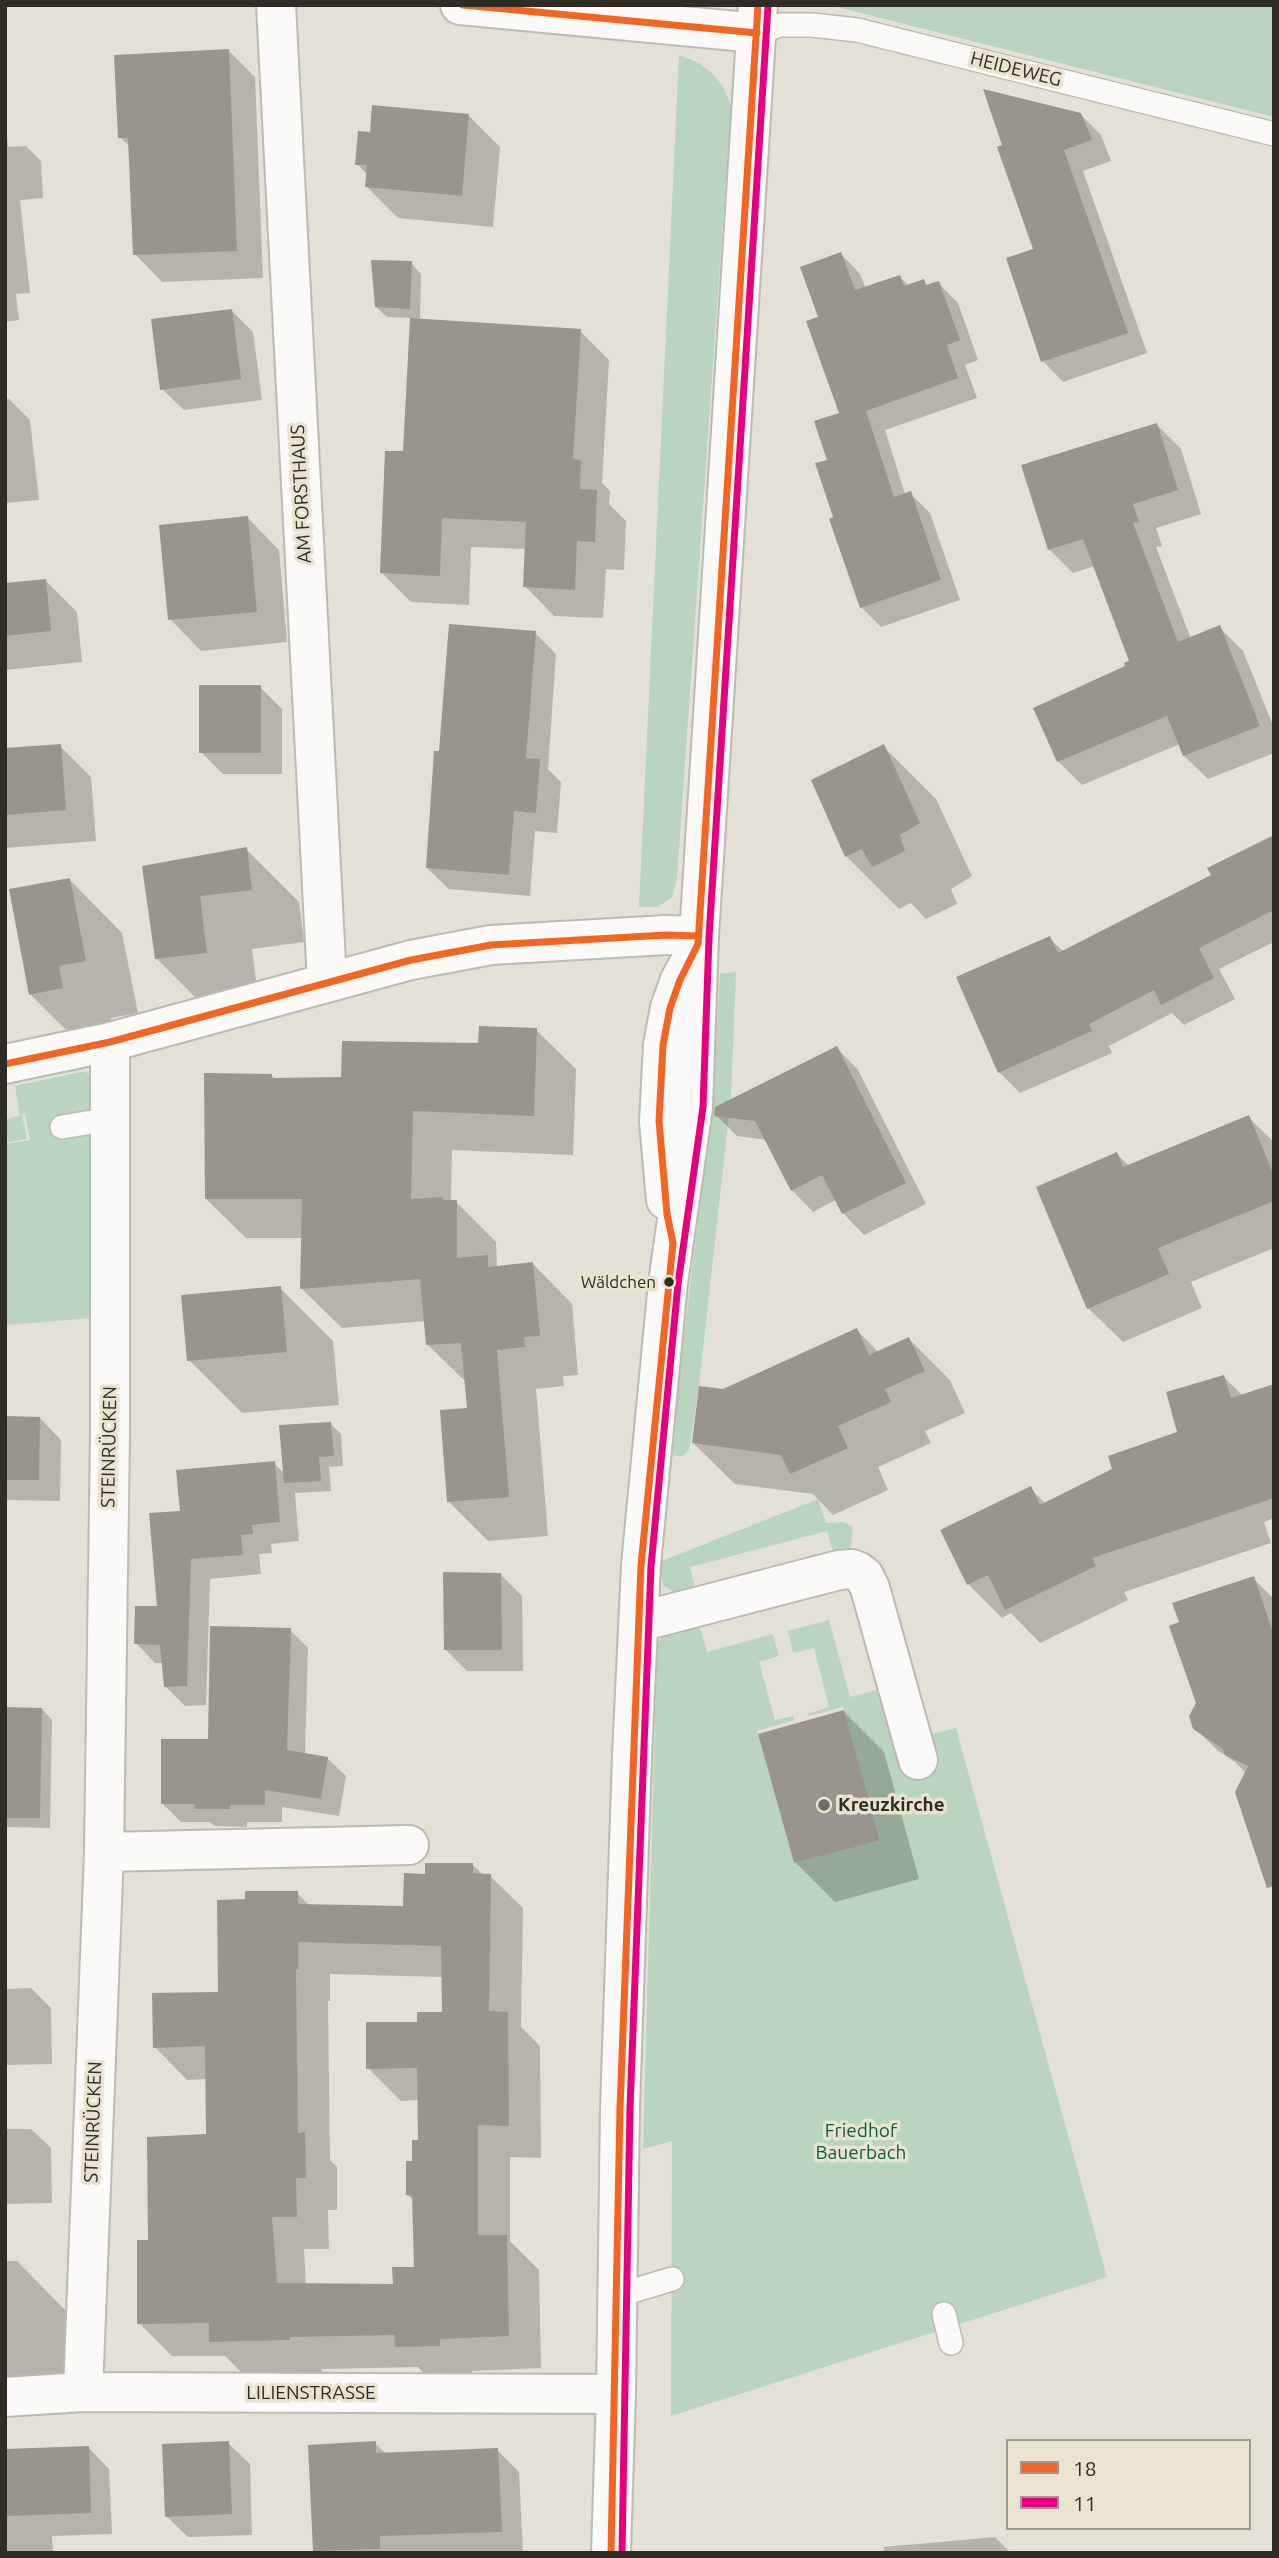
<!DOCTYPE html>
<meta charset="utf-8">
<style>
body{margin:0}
#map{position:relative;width:1279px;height:2558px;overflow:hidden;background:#e3e0d6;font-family:Ubuntu,sans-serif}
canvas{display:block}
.frame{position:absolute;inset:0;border:7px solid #2e2c24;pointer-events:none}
.legend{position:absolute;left:1006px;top:2439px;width:245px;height:91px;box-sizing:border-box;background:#e9e3d0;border:2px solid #9e9a8b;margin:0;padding:9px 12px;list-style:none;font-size:21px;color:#2e2c24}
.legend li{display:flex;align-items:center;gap:14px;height:35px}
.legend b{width:35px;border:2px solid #9e9a8b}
</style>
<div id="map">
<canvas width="1279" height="2558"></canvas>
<div class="frame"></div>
<ul class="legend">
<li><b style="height:9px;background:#f26522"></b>18</li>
<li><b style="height:9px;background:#e5007d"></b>11</li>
</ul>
</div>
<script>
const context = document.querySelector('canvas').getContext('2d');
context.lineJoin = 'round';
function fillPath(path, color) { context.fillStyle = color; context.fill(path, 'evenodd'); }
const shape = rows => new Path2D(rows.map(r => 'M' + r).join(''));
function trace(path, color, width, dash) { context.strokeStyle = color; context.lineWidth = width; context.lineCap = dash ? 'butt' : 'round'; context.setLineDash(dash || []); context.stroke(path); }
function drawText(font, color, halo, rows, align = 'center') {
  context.font = font + ' Ubuntu,sans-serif'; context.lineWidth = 7; context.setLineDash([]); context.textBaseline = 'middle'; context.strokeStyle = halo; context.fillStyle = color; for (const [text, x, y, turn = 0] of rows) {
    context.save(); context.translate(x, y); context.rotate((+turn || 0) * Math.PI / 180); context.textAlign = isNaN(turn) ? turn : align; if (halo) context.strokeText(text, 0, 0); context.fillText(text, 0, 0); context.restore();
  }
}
const green = shape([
 [829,5,1274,5,1274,117],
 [679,55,699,63,712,73,723,86,731,106,677,878,672,897,658,907,639,907],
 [736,972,731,1097,699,1386,689,1450,683,1456,677,1456,670,1455,713,1094,720,974],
 [81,1072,86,1072,91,1076,93,1108,91,1318,5,1325,5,1144,30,1140,25,1114,22,1115,27,1139,5,1143,5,1119,20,1116,15,1086],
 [818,1499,826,1523,843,1522,853,1527,850,1555,835,1558,827,1531,690,1567,696,1593,680,1596,664,1586,660,1572,662,1561],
 [829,1620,850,1697,881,1689,929,1735,956,1728,1107,2277,671,2416,672,2141,643,2149,657,1644,666,1631,698,1621,707,1652,773,1634,779,1656,759,1662,775,1720,793,1716,794,1720,757,1731,794,1863,880,1839,843,1707,808,1716,807,1714,829,1707,814,1648,793,1653,788,1631]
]);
const shadow = shape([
 [228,50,255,77,263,278,162,282,135,254,130,147,120,137],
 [5,114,8,147,26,146,41,161,43,198,20,200,30,293,16,294,19,320,5,322],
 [1080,114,1101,135,1111,161,1083,171,1147,353,1063,382,1043,361,1035,250,1004,146],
 [468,115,500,147,493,227,398,218,367,187,368,175,357,164,371,134],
 [841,254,860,274,866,289,900,277,909,286,923,281,928,286,938,283,958,303,978,360,965,365,977,398,885,430,905,494,910,493,930,513,960,600,881,627,861,607,835,519,829,461,841,414,820,318],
 [411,263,421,274,420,321,580,331,609,360,602,483,610,491,609,504,626,521,624,570,606,569,603,618,554,616,525,586,526,549,471,547,469,605,411,602,382,573,404,453,412,318,387,317,376,307],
 [231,310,253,332,262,400,184,410,162,389],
 [5,399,9,399,30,420,39,500,5,503],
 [1157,425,1181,449,1201,514,1156,528,1162,546,1156,547,1191,639,1219,627,1243,651,1274,728,1274,753,1208,779,1184,756,1180,744,1082,785,1058,761,1132,662,1095,566,1073,573,1049,549],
 [248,518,279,550,287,642,201,651,170,619],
 [45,580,77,612,82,662,5,670,5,584],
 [535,633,556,654,548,769,561,782,557,833,535,831,530,896,449,889,427,868,441,753],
 [260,687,282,709,282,774,223,774,201,752],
 [60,746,91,777,96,841,5,848,5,750],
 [883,746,936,799,972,876,951,889,957,904,926,919,911,903,899,909,846,856],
 [1274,837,1274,942,1219,969,1235,999,1184,1025,1172,1013,1109,1046,1112,1053,1020,1093,999,1072,1049,938,1064,952,1213,876],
 [246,849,299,902,304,942,252,949,259,1005,209,1011,156,958,144,867],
 [70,880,122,933,138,1013,111,1018,115,1040,83,1047,30,994],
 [536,1030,576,1069,573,1155,452,1150,451,1202,456,1202,496,1242,497,1267,533,1264,572,1304,578,1375,563,1376,564,1386,536,1389,548,1536,488,1541,448,1501,469,1410,467,1383,428,1345,426,1321,342,1328,302,1289,303,1238,246,1238,206,1199,271,1075,276,1080,343,1079],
 [837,1048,858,1070,926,1204,864,1235,843,1213,836,1200,813,1212,792,1190,767,1140,737,1136,716,1115],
 [1248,1117,1274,1142,1274,1248,1191,1282,1202,1308,1123,1342,1088,1308,1117,1154,1129,1166],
 [280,1288,333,1341,339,1405,242,1413,189,1360],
 [857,1330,879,1353,909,1339,950,1380,965,1413,925,1431,931,1443,878,1467,888,1490,833,1515,813,1494,735,1484,693,1443],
 [1224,1377,1243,1396,1274,1386,1274,1518,1264,1522,1271,1543,1124,1592,1128,1600,1040,1643,1011,1613,1002,1618,968,1584,1030,1488,1046,1504,1179,1434],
 [5,1418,40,1418,61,1440,60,1501,5,1500],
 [330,1423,341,1434,343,1466,329,1467,331,1491,295,1493,299,1541,271,1544,272,1553,259,1554,261,1574,210,1579,206,1705,185,1706,165,1686,163,1663,155,1663,136,1643,159,1608,182,1512,274,1463,285,1474],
 [501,1575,522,1596,523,1671,467,1671,445,1649],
 [1253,1578,1274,1599,1274,1670,1246,1773,1235,1762,1217,1750,1195,1728,1198,1703,1170,1624,1174,1626],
 [290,1630,308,1648,305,1754,327,1758,346,1776,339,1816,282,1807,282,1822,247,1822,247,1827,215,1826,210,1822,181,1822,162,1803],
 [5,1709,42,1709,52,1720,50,1828,5,1827],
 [844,1712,884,1752,919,1879,835,1902,795,1862],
 [473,1865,483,1875,490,1876,523,1908,521,2027,540,2046,541,2158,510,2157,510,2241,539,2270,541,2368,472,2371,472,2378,429,2379,418,2367,322,2369,322,2372,243,2374,225,2356,172,2356,139,2323,150,2242,208,2136,207,2079,187,2080,155,2047,220,1994,247,1901,297,1893,310,1906,405,1908,427,1876],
 [330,1974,443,1977,443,2014,419,2024,368,2068,401,2101,420,2100,420,2142,408,2195,414,2201,416,2268,394,2286,306,2285,304,2249,329,2249,328,2210,337,2210,337,2167,330,2160,328,2001,330,2001],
 [31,1988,51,2008,52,2064,5,2065,5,1989],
 [5,2129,31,2129,51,2148,52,2203,5,2204],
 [5,2261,17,2261,69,2314,69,2389,5,2389],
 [228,2443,250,2464,252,2535,188,2537,166,2516],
 [375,2443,386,2454,497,2450,519,2472,523,2553,315,2553,310,2446],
 [88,2447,109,2469,112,2534,52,2536,53,2552,6,2553,5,2451],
 [995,2537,1011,2553,884,2553,884,2547]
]);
const building = shape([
 [229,49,237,251,133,255,128,138,118,138,114,55],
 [983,89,1081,113,1092,140,1064,150,1128,333,1041,362,1006,258,1033,249,997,147,1002,145],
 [372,105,469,114,462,196,365,187,367,165,355,165,358,131,370,132],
 [841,252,855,290,900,275,904,286,924,279,926,285,939,281,960,340,947,345,958,378,866,411,894,497,911,491,941,580,860,608,829,519,833,517,815,463,827,460,814,421,839,413,806,321,818,317,800,267],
 [371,260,412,261,410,309,375,307],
 [232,309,241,379,160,390,151,319],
 [410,318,581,329,573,459,581,460,580,489,597,490,595,542,577,541,575,590,523,587,526,522,442,518,440,576,380,573,385,451,403,451],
 [1157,423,1178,490,1133,504,1139,522,1133,523,1178,642,1220,625,1260,726,1183,756,1167,716,1057,762,1033,708,1125,666,1124,663,1129,661,1083,539,1048,550,1021,465],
 [248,516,257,612,168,620,159,525],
 [46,579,51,631,5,636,5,583],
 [449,624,536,631,526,758,540,759,536,813,514,811,509,875,426,868,434,751,439,751],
 [199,685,261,685,261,753,199,753],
 [61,744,66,810,5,815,5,748],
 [884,744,920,823,900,835,905,851,872,867,862,849,845,857,811,780],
 [1274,835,1274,910,1199,948,1214,978,1161,1005,1154,990,1089,1024,1092,1031,998,1073,956,977,1050,936,1058,953,1211,875,1207,868],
 [247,847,252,890,200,896,207,953,155,959,142,866],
 [70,878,86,961,59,966,63,988,29,995,9,889],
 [479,1026,537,1028,534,1116,413,1111,411,1199,443,1197,443,1200,457,1200,457,1258,488,1255,488,1267,533,1262,540,1336,524,1337,525,1347,497,1350,509,1497,447,1502,440,1410,467,1408,461,1343,426,1345,420,1279,300,1289,302,1199,205,1199,204,1073,272,1074,272,1078,341,1077,342,1041,478,1043],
 [837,1046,906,1183,842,1214,822,1175,791,1191,755,1121,714,1116,715,1107],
 [1249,1115,1274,1176,1274,1201,1158,1248,1169,1274,1087,1309,1036,1187,1117,1152,1123,1167],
 [281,1286,287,1352,187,1361,181,1295],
 [857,1328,869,1355,909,1337,925,1371,885,1389,891,1402,838,1426,848,1448,790,1474,781,1455,692,1443,699,1386,723,1389],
 [1224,1375,1231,1398,1274,1384,1274,1498,1092,1558,1096,1566,1005,1610,988,1575,967,1585,940,1530,1031,1486,1040,1505,1112,1469,1108,1456,1177,1432,1166,1392],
 [5,1416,40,1417,39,1480,5,1480],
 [331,1422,334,1456,319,1457,321,1481,284,1483,279,1425],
 [275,1461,280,1522,252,1525,253,1534,241,1535,243,1555,191,1559,187,1686,164,1687,160,1645,134,1644,135,1606,157,1606,149,1513,180,1511,176,1470],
 [443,1572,501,1573,502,1650,444,1650],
 [1254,1576,1274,1636,1274,1886,1267,1888,1235,1792,1248,1766,1225,1755,1223,1749,1193,1729,1189,1716,1196,1703,1169,1626,1179,1622,1172,1603],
 [210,1626,291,1628,287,1750,328,1757,321,1799,265,1790,265,1805,230,1805,230,1809,195,1809,194,1804,161,1804,161,1739,208,1739],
 [5,1707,42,1708,40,1818,5,1818],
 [844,1710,880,1840,794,1863,758,1734],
 [425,1863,473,1863,473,1873,491,1874,489,2011,508,2012,509,2126,478,2125,478,2235,507,2235,509,2336,440,2339,440,2346,395,2347,394,2335,290,2337,290,2340,209,2342,209,2323,137,2324,137,2240,148,2240,147,2137,206,2134,205,2046,153,2048,152,1993,218,1992,217,1900,245,1899,245,1891,298,1891,298,1904,403,1906,404,1873,425,1874],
 [298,1942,441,1946,442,2012,417,2012,417,2022,366,2022,366,2069,417,2068,418,2140,412,2140,412,2161,406,2161,406,2195,412,2196,414,2267,392,2267,393,2284,277,2283,272,2217,297,2217,296,2178,306,2178,305,2132,298,2133,296,1969,298,1969],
 [229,2441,232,2514,165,2517,162,2444],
 [376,2441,376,2453,498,2448,502,2532,380,2536,380,2549,313,2551,308,2445],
 [89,2446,91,2513,5,2516,5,2449]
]);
const service = shape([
 [757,33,780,25,812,25,857,30,1274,134],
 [62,1127,110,1119],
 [616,2296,672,2279],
 [944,2314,951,2343]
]);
const minor = shape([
 [276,5,327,982],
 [460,5,757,33],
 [5,1064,110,1042,411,960,491,945,666,935,699,936],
 [639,1622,839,1570,852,1569,859,1572,864,1576,870,1588,918,1760],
 [104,1852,409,1845],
 [83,2392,104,1852,110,1434,110,1042],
 [5,2397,83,2392,616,2394]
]);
const tertiary = shape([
 [666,1200,659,1121,663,1045,670,1008,680,980,692,958],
 [611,2553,616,2394,620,2108,632,1756,641,1565,668,1283,693,1107,699,936,758,5]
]);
const bus1 = shape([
 [463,5,757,33],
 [5,1064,110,1042,411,960,491,945,666,935,699,936],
 [611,2553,620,2108,641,1565,673,1243,667,1214,659,1121,663,1045,670,1008,680,980,698,944,758,5]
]);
const bus2 = shape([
 [622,2553,630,2108,651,1566,678,1284,703,1107,709,937,768,6]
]);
const markers = [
 [669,1282,6,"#2e2c24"],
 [824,1805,7,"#6d6b62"]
];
const busNames = [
 ["Wäldchen",656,1282]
];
const streetNames = [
 ["HEIDEWEG",1016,69,14],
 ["AM FORSTHAUS",301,494,-93],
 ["STEINRÜCKEN",109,1447,-89],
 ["STEINRÜCKEN",93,2122,-88],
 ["LILIENSTRASSE",311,2393]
];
const poiNames = [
 ["Kreuzkirche",838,1805]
];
const parkNames = [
 ["Friedhof",861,2131],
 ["Bauerbach",861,2153]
];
fillPath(green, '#b9d4bf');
fillPath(shadow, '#0003');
fillPath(building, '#99948e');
trace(service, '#bcbab2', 26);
trace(minor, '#bcbab2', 42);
trace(tertiary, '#bcbab2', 42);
trace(service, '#fbfaf9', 23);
trace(minor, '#fbfaf9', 38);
trace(tertiary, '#fbfaf9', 38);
trace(bus1, '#f26522', 7);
trace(bus2, '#e5007d', 7);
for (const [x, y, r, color] of markers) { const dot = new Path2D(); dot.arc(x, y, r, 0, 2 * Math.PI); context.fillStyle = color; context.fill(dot); trace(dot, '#e9e3d0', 2.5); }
drawText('17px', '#2e2c24', '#e9e3d0', busNames, 'right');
drawText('19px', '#2e2c24', '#e9e3d0', streetNames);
drawText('bold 19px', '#2e2c24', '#e9e3d0', poiNames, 'left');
drawText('19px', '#0a5f3d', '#e9e3d0', parkNames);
</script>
